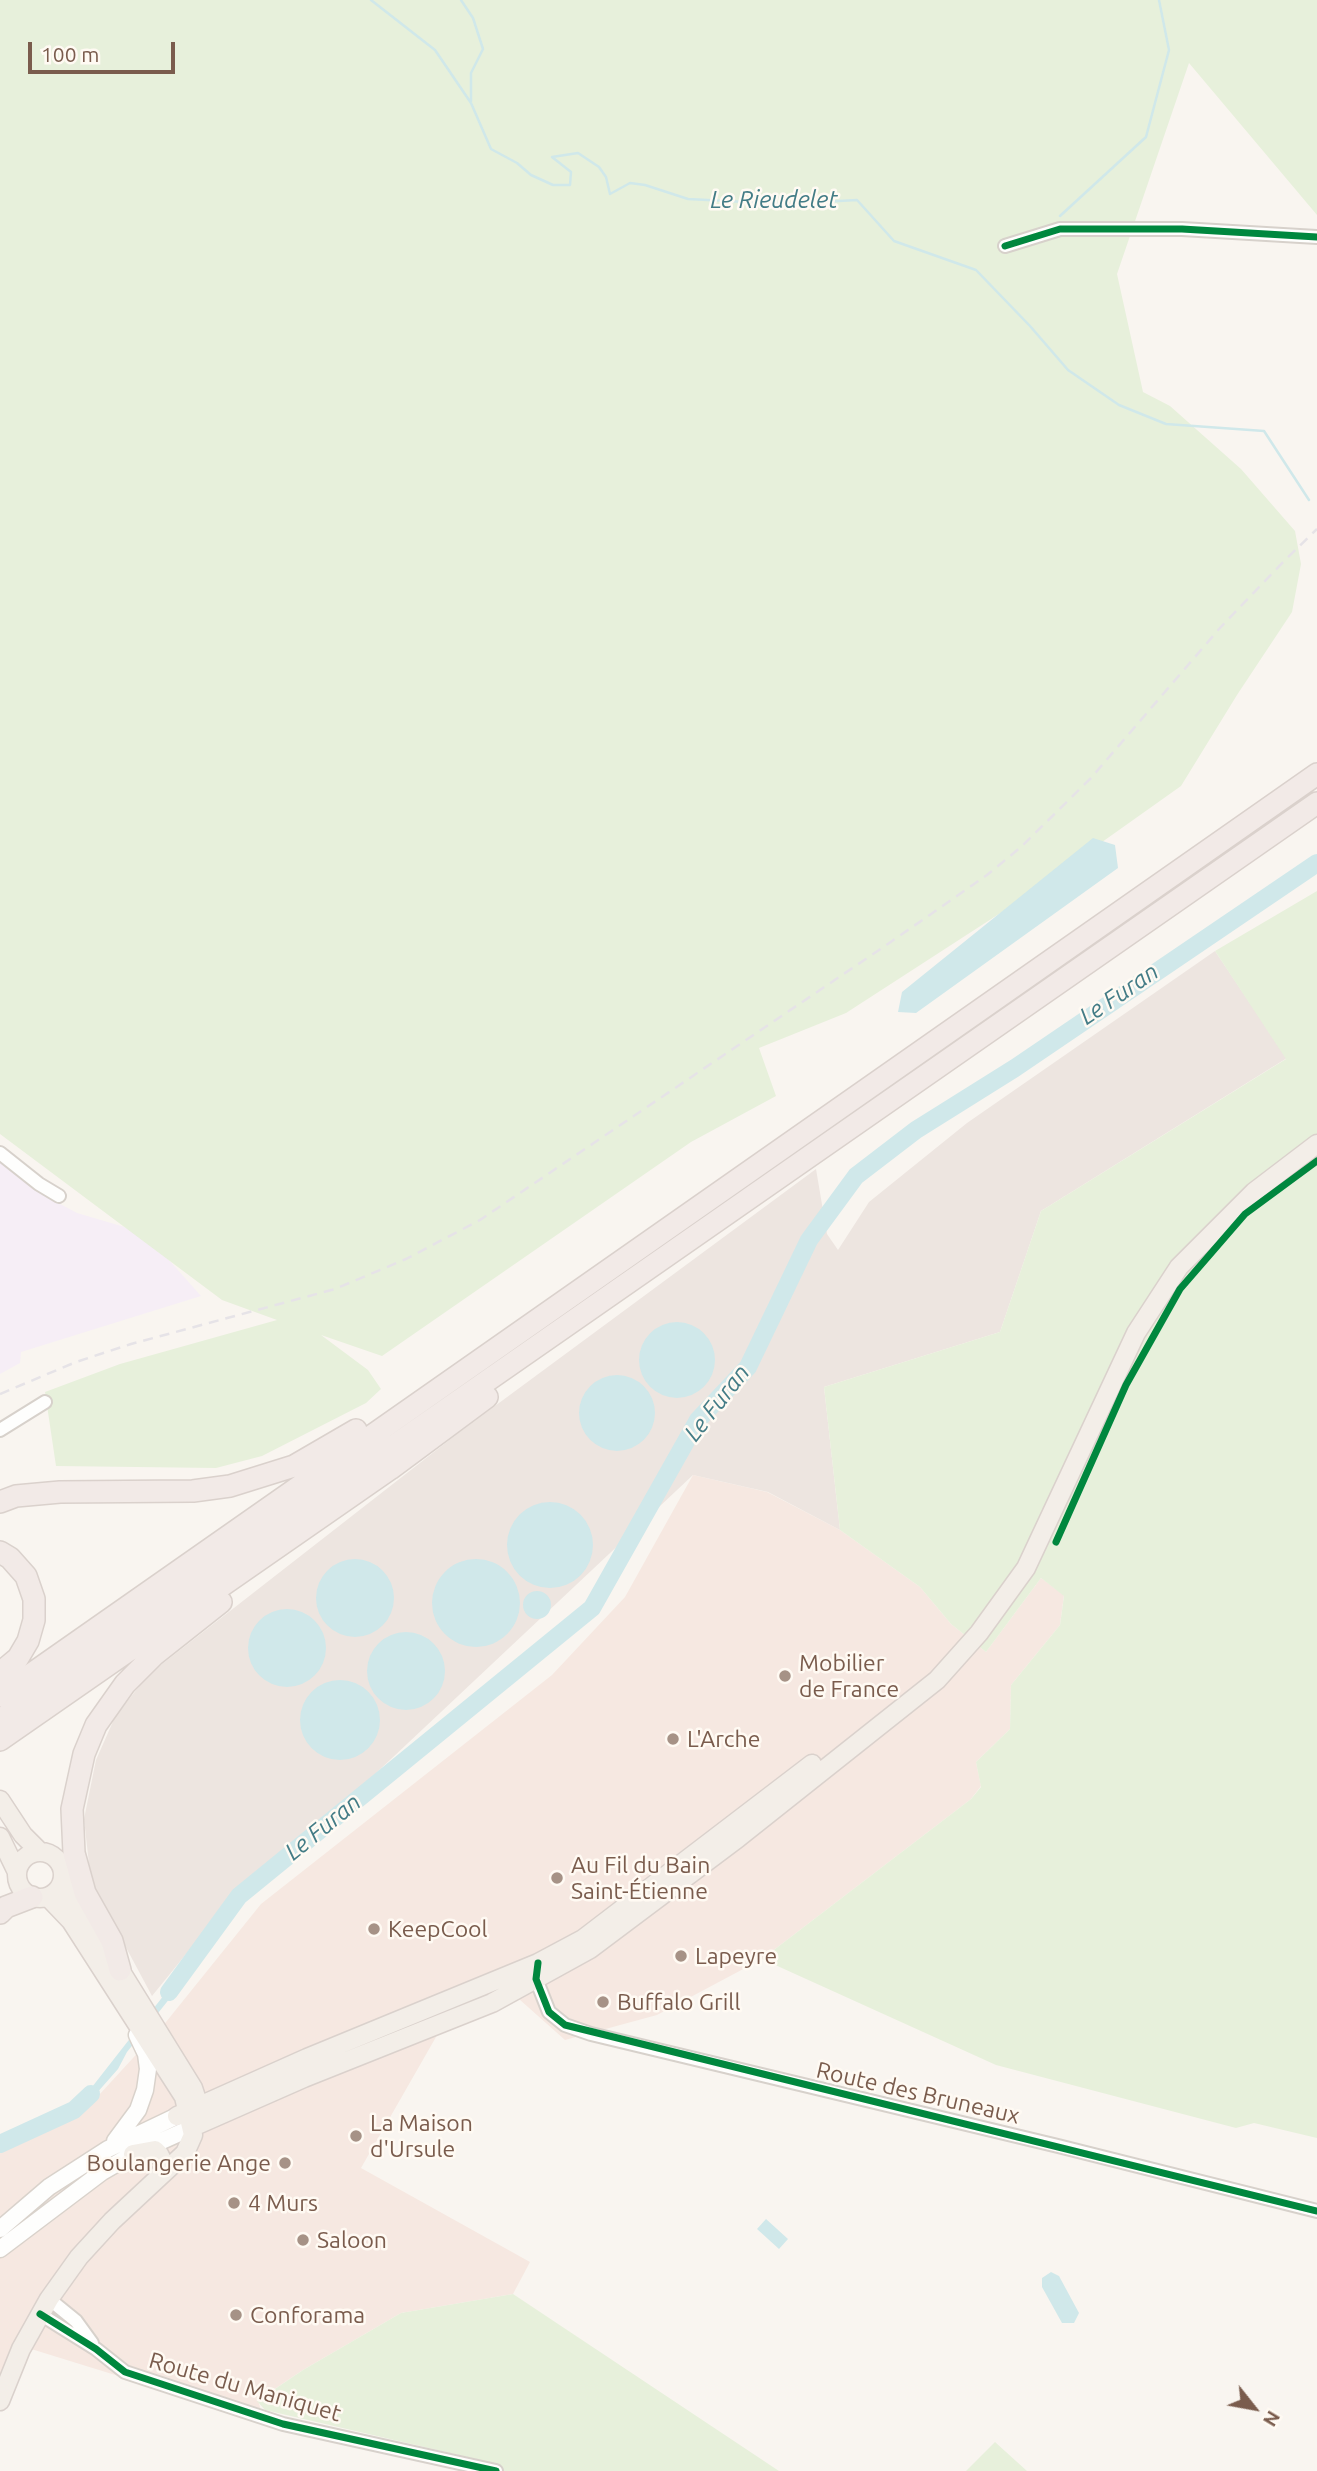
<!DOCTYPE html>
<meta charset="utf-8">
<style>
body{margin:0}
#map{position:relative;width:1317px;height:2471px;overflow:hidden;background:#f9f5f0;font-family:Ubuntu,sans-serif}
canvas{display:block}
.north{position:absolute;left:1219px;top:2373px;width:70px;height:70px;-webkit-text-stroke:5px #fffaf3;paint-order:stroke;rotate:121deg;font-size:19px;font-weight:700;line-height:28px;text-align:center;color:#7a5c4d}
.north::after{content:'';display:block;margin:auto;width:24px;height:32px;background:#7a5c4d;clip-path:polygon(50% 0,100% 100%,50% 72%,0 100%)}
.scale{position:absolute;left:28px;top:42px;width:147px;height:32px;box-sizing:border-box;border:4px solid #7a5c4d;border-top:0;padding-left:9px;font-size:21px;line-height:24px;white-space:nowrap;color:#7a5c4d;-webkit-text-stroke:5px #fffaf3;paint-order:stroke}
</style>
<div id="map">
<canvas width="1317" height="2471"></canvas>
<div class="north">N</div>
<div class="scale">100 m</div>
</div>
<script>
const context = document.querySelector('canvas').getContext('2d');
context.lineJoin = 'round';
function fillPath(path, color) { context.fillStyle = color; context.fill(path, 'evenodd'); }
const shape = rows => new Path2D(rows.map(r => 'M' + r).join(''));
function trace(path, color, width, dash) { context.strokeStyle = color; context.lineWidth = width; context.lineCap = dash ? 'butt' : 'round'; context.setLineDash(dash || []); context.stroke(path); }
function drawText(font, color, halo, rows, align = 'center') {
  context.font = font + ' Ubuntu,sans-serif'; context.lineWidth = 5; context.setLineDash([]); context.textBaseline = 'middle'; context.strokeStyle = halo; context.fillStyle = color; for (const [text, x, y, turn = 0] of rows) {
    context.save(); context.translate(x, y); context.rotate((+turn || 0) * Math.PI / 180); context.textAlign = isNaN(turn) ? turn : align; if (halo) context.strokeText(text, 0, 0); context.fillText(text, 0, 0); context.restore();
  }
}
const commercial = shape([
 [693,1475,767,1492,840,1530,920,1587,951,1624,986,1652,1041,1578,1064,1595,1060,1625,1011,1685,1010,1729,976,1762,981,1786,971,1799,762,1959,657,2015,565,2040,519,1999,440,2030,361,2168,530,2262,513,2294,401,2313,303,2370,258,2400,264,2421,15,2344,0,2387,0,2153,88,2107,166,2022,261,1904,552,1675,625,1597]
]);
const industrial = shape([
 [1215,951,1287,1058,1041,1211,1000,1332,824,1387,840,1530,768,1492,693,1475,357,1791,238,1890,152,1996,91,1882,84,1819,96,1760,115,1717,148,1675,457,1434,816,1169,827,1234,838,1250,869,1202,967,1123]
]);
const education = shape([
 [0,1159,49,1198,77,1213,145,1233,201,1296,21,1352,20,1363,0,1374]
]);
const green = shape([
 [0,0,1317,0,1317,215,1189,63,1117,274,1143,392,1170,406,1241,469,1295,531,1301,564,1292,612,1237,695,1181,786,1019,901,846,1013,759,1048,776,1096,691,1142,382,1356,321,1335,368,1370,381,1389,366,1403,262,1456,216,1468,56,1466,45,1392,120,1364,277,1320,222,1300,0,1134],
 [1317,891,1317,2138,1254,2123,1236,2128,996,2065,762,1959,971,1799,981,1787,976,1762,1010,1729,1011,1685,1060,1625,1064,1596,1041,1578,986,1652,951,1624,920,1587,840,1530,824,1387,1000,1332,1041,1211,1286,1059,1215,951],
 [513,2294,779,2471,489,2471,476,2459,265,2410,257,2401,303,2370,401,2313],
 [995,2442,1027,2471,966,2471]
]);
const water = shape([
 [1093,838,1115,845,1118,868,916,1013,898,1012,902,992],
 '639 1360a38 38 0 1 1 76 0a38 38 0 1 1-76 0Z',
 '579 1413a38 38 0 1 1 76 0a38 38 0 1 1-76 0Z',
 '507 1545a43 43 0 1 1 86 0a43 43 0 1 1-86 0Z',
 '432 1603a44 44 0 1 1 88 0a44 44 0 1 1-88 0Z',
 '316 1598a39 39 0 1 1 78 0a39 39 0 1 1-78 0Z',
 '523 1605a14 14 0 1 1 28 0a14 14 0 1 1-28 0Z',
 '248 1648a39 39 0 1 1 78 0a39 39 0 1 1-78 0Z',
 '367 1671a39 39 0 1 1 78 0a39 39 0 1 1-78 0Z',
 '300 1720a40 40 0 1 1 80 0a40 40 0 1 1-80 0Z',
 [182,1972,190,1973,127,2052,118,2069,88,2103,75,2112,72,2108,85,2096],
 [766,2219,788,2239,779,2249,757,2229],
 [1051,2272,1059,2276,1079,2313,1074,2323,1062,2323,1042,2287,1042,2278]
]);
const stream = shape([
 [371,0,435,50,471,103,491,149,517,163,531,175,553,185,570,185,571,172,552,157,578,153,599,167,606,177,610,194,630,183,645,185,688,199,785,204,857,200,894,241,976,270,1030,326,1068,370,1119,405,1166,424,1264,431,1309,500],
 [461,0,473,18,483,49,471,73,471,101],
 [1060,216,1146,137,1169,50,1159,0]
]);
const river = shape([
 [169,1992,239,1896,592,1608,698,1420,748,1367,809,1240,856,1176,916,1130,1015,1068,1317,863],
 [0,2144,74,2110,91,2094]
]);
const street = shape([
 [1005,246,1060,229,1182,229,1317,237],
 [0,1153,39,1184,59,1196],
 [0,1430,45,1402],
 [536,1974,536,1979,549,2012,565,2025,591,2034,1058,2146,1317,2211],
 [49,2299,76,2321,92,2343],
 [40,2314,96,2349,125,2372,283,2424,496,2471]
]);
const secondary = shape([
 [115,2141,138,2110,145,2090,148,2069,146,2054,137,2035],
 [0,2229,49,2187,108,2149,177,2116],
 [0,2249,102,2172,133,2154,195,2126]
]);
const primary = shape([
 [0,1800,23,1835,39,1851],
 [0,1837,17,1872],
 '17 1875a23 23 0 1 1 46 0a23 23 0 1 1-46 0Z',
 [62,1884,120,1970,193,2088,201,2112],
 [48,1897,71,1921,184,2097,191,2103],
 [177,2116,307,2058,538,1963,583,1939,812,1764],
 [195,2126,304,2078,492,2003,590,1949,738,1838,937,1680,979,1633,1026,1568,1136,1333,1179,1267,1254,1192,1317,1144],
 [133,2154,155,2150,159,2154,165,2166,158,2177],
 [0,2401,21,2349,49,2299,79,2257,112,2221,185,2153,193,2135,184,2097]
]);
const highway = shape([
 [0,1502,16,1496,60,1492,193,1491,230,1486,294,1466,356,1430],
 [0,1552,10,1558,26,1576,34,1599,34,1620,28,1641,18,1658,0,1673],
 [0,1696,1317,774],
 [0,1720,1317,803],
 [0,1740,390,1469,487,1397],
 [0,1913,6,1907,32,1897],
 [120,1970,112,1941,85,1893,74,1853,72,1809,84,1754,96,1725,125,1684,154,1655,221,1602]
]);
const rail = shape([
 [0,1394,76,1362,131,1344,335,1289,406,1259,480,1220,885,946,987,875,1021,847,1091,778,1219,629,1284,561,1317,529]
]);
const cycleway = shape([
 [1005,246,1060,229,1182,229,1317,237],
 [1056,1542,1126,1385,1180,1289,1245,1214,1317,1161],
 [538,1963,536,1979,549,2012,565,2025,1317,2211],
 [40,2314,96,2349,125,2372,283,2424,496,2471]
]);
const markers = [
 [785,1676,7,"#a69286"],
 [673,1739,7,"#a69286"],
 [557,1878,7,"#a69286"],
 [374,1929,7,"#a69286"],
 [681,1956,7,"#a69286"],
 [603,2002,7,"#a69286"],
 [356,2136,7,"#a69286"],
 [285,2163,7,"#a69286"],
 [234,2203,7,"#a69286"],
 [303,2240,7,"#a69286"],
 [236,2315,7,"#a69286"]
];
const poiNames = [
 ["Mobilier",799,1663],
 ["de France",799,1689],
 ["L'Arche",687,1739],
 ["Au Fil du Bain",571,1865],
 ["Saint-Étienne",571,1891],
 ["KeepCool",388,1929],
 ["Lapeyre",695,1956],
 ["Buffalo Grill",617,2002],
 ["La Maison",370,2123],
 ["d'Ursule",370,2149],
 ["Boulangerie Ange",271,2163,"right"],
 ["4 Murs",248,2203],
 ["Saloon",317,2240],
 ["Conforama",250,2315]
];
const streetNames = [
 ["Route des Bruneaux",918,2093,13],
 ["Route du Maniquet",245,2387,16]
];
const waterNames = [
 ["Le Rieudelet",774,200],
 ["Le Furan",1119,994,-34],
 ["Le Furan",717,1403,-52],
 ["Le Furan",323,1827,-39]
];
fillPath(commercial, '#f6e8e1');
fillPath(industrial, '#ede5e0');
fillPath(education, '#f6eef6');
fillPath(green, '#e7f0db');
fillPath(water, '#d0e8ea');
trace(stream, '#d0e8ea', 2.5);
trace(river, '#d0e8ea', 18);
trace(street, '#d7d1cb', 16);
trace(secondary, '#d9d2cb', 19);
trace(primary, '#dad1cc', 21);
trace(highway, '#dad1cc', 24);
trace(street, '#fefefd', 12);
trace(secondary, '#fefefd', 16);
trace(primary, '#f3eee8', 18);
trace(highway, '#f2eae7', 21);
trace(rail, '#e6e3e7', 2.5, [10, 7]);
trace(cycleway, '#00873e', 7);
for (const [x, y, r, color] of markers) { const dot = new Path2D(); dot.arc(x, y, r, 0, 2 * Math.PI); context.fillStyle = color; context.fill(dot); trace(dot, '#fffaf3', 2.5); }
drawText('23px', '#7a5c4d', '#fffaf3', poiNames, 'left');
drawText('23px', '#7a5c4d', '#fffaf3', streetNames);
drawText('italic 24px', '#437c86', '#fffaf3', waterNames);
</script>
